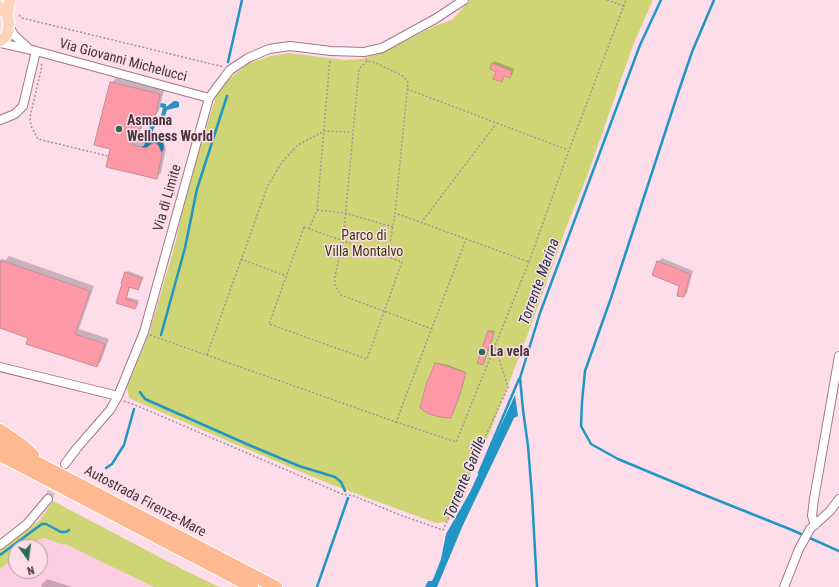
<!DOCTYPE html>
<style>
body{margin:0}
#map{position:relative;width:839px;height:587px;overflow:hidden;background:#fcdde9;font-family:"Roboto Condensed",sans-serif}
canvas{display:block}
.north{position:absolute;left:8px;top:539px;width:40px;height:40px;box-sizing:border-box;background:#fcdde9;border:1px solid #b499a3;border-radius:50%;rotate:166deg;font-size:11px;font-weight:700;line-height:16px;text-align:center;color:#47333b}
.north::after{content:'';display:block;margin:auto;width:14px;height:18px;background:#2a6a57;clip-path:polygon(50% 0,100% 100%,50% 72%,0 100%)}
</style>
<div id="map">
<canvas width="839" height="587"></canvas>
<div class="north">N</div>
</div>
<script>
const context = document.querySelector('canvas').getContext('2d');
context.lineJoin = 'round';
function fillPath(path, color) { context.fillStyle = color; context.fill(path, 'evenodd'); }
const shape = rows => new Path2D(rows.map(r => 'M' + r).join(''));
function trace(path, color, width, dash) { context.strokeStyle = color; context.lineWidth = width; context.lineCap = dash ? 'butt' : 'round'; context.setLineDash(dash || []); context.stroke(path); }
function drawText(font, color, halo, rows, align = 'center') {
  context.font = font + ' "Roboto Condensed",sans-serif'; context.lineWidth = 3; context.setLineDash([]); context.textBaseline = 'middle'; context.strokeStyle = halo; context.fillStyle = color; for (const [text, x, y, turn = 0] of rows) {
    context.save(); context.translate(x, y); context.rotate((+turn || 0) * Math.PI / 180); context.textAlign = isNaN(turn) ? turn : align; if (halo) context.strokeText(text, 0, 0); context.fillText(text, 0, 0); context.restore();
  }
}
const built = shape([
 [45,538,65,544,154,587,0,587,0,569,16,557,16,571,40,571,40,547,30,547,40,539]
]);
const green = shape([
 [470,0,653,0,633,45,588,174,566,228,529,331,488,437,448,522,436,523,330,484,228,441,129,398,127,387,149,334,176,241,186,192,218,90,230,78,249,63,271,56,289,53,344,60,361,59,383,52,437,25,452,20],
 [53,501,182,569,219,587,154,587,65,544,64,545,45,538,40,539,30,547,16,547,16,557,0,569,0,550,40,520]
]);
const water = shape([
 [174,101,176,101,179,102,179,107,167,110,164,119,166,120,166,121,158,126,156,125,153,130,153,133,156,133,163,143,164,147,163,151,160,153,156,143,151,144,146,148,142,147,142,146,144,146,148,130,150,128,149,126,151,117,160,119,163,108,160,107,161,103,166,104,166,107],
 [515,395,518,416,514,418,463,525,437,587,425,587,428,581,432,581,434,577,441,559,446,534,470,492]
]);
const shadow = shape([
 [495,61,514,69,512,75,510,77,505,75,501,81,493,64],
 [116,78,164,90,159,111,154,116,146,114,143,127,139,131,137,140,152,144,160,139,163,140,166,148,161,173,156,178,111,148,111,83],
 [9,256,94,286,79,329,109,339,101,361,96,366,29,337,0,327,0,260,2,259,6,260],
 [662,258,693,271,687,293,684,296,680,285,658,262],
 [128,271,144,277,138,289,131,286,127,297,139,300,135,308,117,303,126,273],
 [491,330,495,331,485,361,482,363,489,332],
 [437,363,448,365,466,372,460,395,451,416,436,364],
 [47,579,72,587,41,587,42,584]
]);
const stream = shape([
 [714,0,692,52,677,96,611,298,585,371,582,402,581,426,591,444,618,459,702,494,792,530,839,551],
 [228,62,242,0],
 [161,335,185,248,197,189,227,96],
 [140,392,145,399,249,445,299,466,335,477,341,482,345,491],
 [106,468,112,464,124,445,134,409],
 [479,473,519,379],
 [0,555,42,524,46,524,61,532,66,532,69,530],
 [317,587,348,498],
 [537,587,532,496,528,446,523,410,520,378,540,313,640,45,661,0]
]);
const building = shape([
 [492,63,512,71,510,78,504,76,502,82,493,79,496,72,490,69,492,63],
 [110,82,160,94,155,117,143,114,139,133,135,132,132,145,146,148,154,143,158,145,162,154,157,179,106,167,110,149,94,145,110,82],
 [0,261,2,262,3,261,90,291,75,334,105,344,97,367,26,344,28,338,0,328,0,261],
 [657,261,690,274,684,297,677,296,679,286,652,275,657,261],
 [125,272,142,279,138,290,129,287,126,299,138,303,135,309,116,303,122,284,121,283,125,272],
 [488,331,494,333,483,365,477,363,488,331],
 [435,363,447,366,466,373,459,397,451,418,440,417,429,414,420,408,426,385,435,363]
]);
const minorTunnel = shape([
 [48,499,65,464]
]);
const path = shape([
 [607,0,624,6],
 [19,15,22,18,224,67],
 [366,59,367,61,376,63,403,76,408,82,395,213,529,262,569,150,626,0],
 [367,61,359,69,343,241,335,276,335,286,341,295,432,329],
 [41,64,42,66,30,117,31,126,38,139,108,156],
 [407,89,568,150],
 [317,210,345,213,393,227],
 [421,223,496,124],
 [304,227,402,262,367,359,269,324,304,227],
 [309,229,317,210,330,59],
 [388,257,395,213],
 [241,259,286,276],
 [150,335,396,422,466,239],
 [207,355,268,185,282,162,298,145,324,131,352,132],
 [124,401,140,407,342,494,354,496,400,515,443,530,508,387,495,347],
 [396,422,456,442,529,262]
]);
const minor = shape([
 [9,26,14,35,27,47],
 [0,43,36,51,209,98],
 [0,120,15,114,23,106,36,51],
 [0,367,118,396],
 [65,464,77,448,110,410,118,396,144,332,209,98,223,79,230,70,248,58,269,49,290,46,331,51,364,52,382,48,435,19,464,0],
 [815,525,812,516,814,499,839,356],
 [0,545,27,524,48,499],
 [784,587,799,549,810,529,830,511,839,499]
]);
const major = shape([
 [0,7,7,14,9,22,8,31,6,36,0,41],
 [7,14,10,0]
]);
const highway = shape([
 [0,430,22,445,33,455],
 [0,443,276,587],
 [0,455,252,587]
]);
const markers = [
 [119,129,4,"#2a6a57"],
 [482,352,4,"#2a6a57"]
];
const streetNames = [
 ["Via Giovanni Michelucci",123,61,15],
 ["Via di Limite",168,198,-74],
 ["Autostrada Firenze-Mare",145,502,28]
];
const poiNames = [
 ["Asmana",127,121],
 ["Wellness World",127,137],
 ["La vela",490,352]
];
const parkNames = [
 ["Parco di",364,236],
 ["Villa Montalvo",364,252]
];
const waterNames = [
 ["Torrente Marina",540,282,-70],
 ["Torrente Garille",466,478,-68]
];
fillPath(built, '#fccde0');
fillPath(green, '#cfd574');
fillPath(water, '#2196c5');
fillPath(shadow, '#0003');
trace(stream, '#2196c5', 2.5);
fillPath(building, '#fd99a6');
trace(building, '#c18e93', 1);
trace(minorTunnel, '#d8bbc6', 8, [8, 4]);
trace(minor, '#a4768a', 10);
trace(major, '#fff', 13);
trace(highway, '#fff', 14);
trace(path, '#ab919c', 1.5, [2, 2]);
trace(minor, '#fff', 8);
trace(major, '#fed5bc', 11);
trace(highway, '#feb990', 12);
for (const [x, y, r, color] of markers) { const dot = new Path2D(); dot.arc(x, y, r, 0, 2 * Math.PI); context.fillStyle = color; context.fill(dot); trace(dot, '#fcdde9', 1.5); }
drawText('14px', '#47333b', '#fcdde9', streetNames);
drawText('bold 14px', '#47333b', '#fcdde9', poiNames, 'left');
drawText('14px', '#3a3c05', '#fcdde9', parkNames);
drawText('italic 15px', '#1d343f', '#fcdde9', waterNames);
</script>
